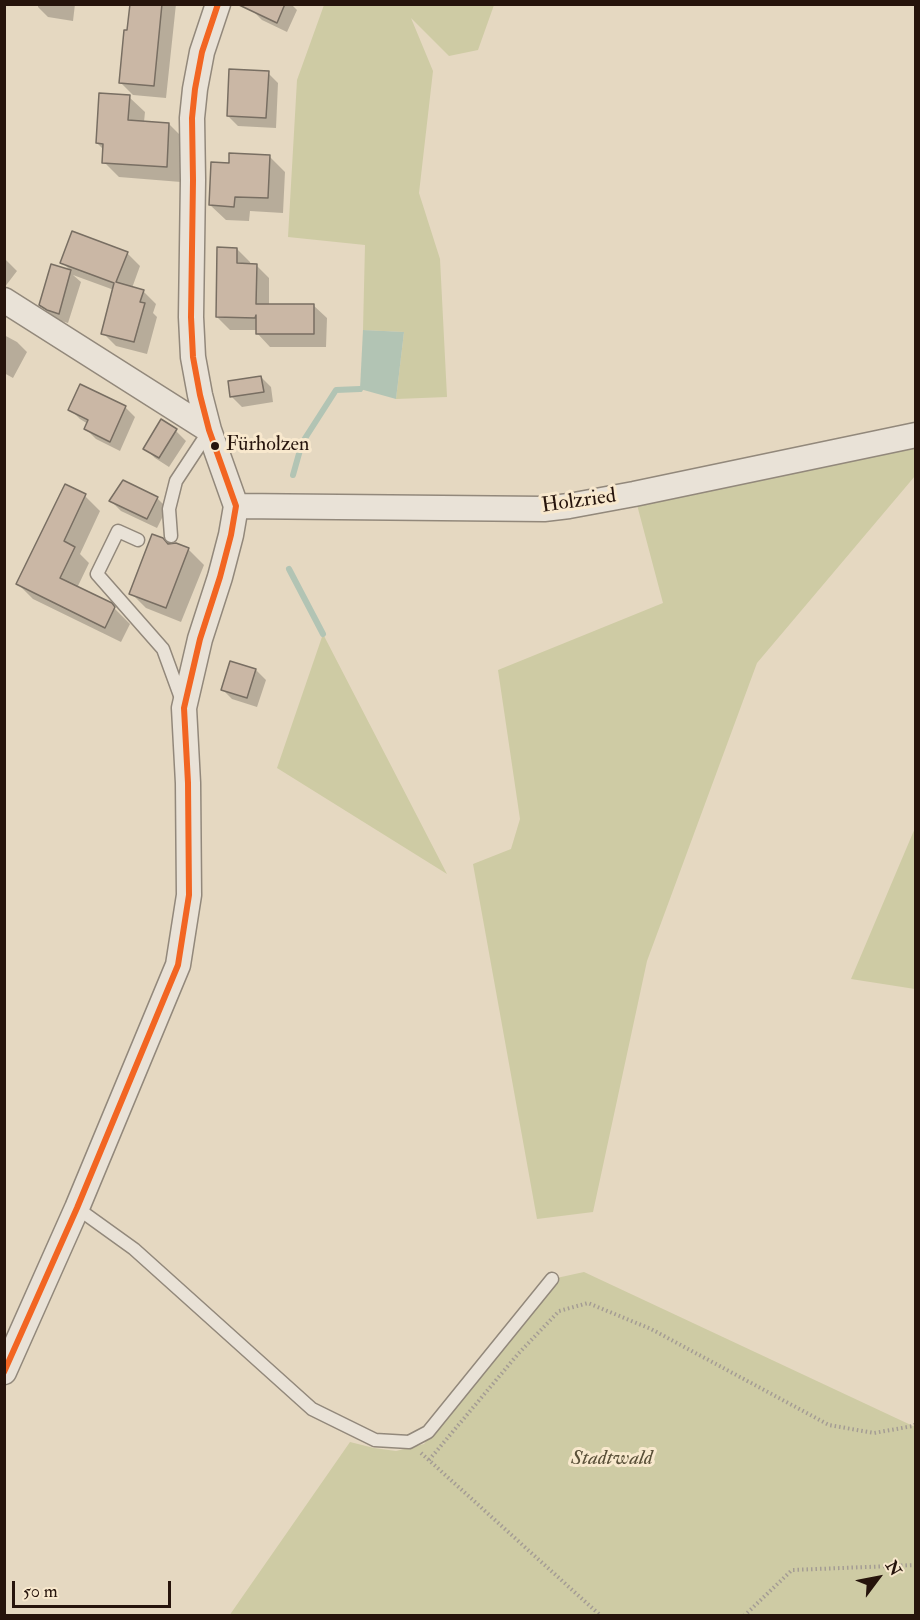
<!DOCTYPE html>
<meta charset="utf-8">
<style>
body{margin:0}
#map{position:relative;width:920px;height:1620px;overflow:hidden;background:#e5d8c1;font-family:"IM FELL Double Pica",serif}
canvas{display:block}
.frame{position:absolute;inset:0;border:6px solid #26140c;pointer-events:none}
.north{position:absolute;left:848px;top:1548px;width:60px;height:60px;-webkit-text-stroke:4px #f8e8cd;paint-order:stroke;rotate:58deg;font-size:16px;font-weight:700;line-height:24px;text-align:center;color:#26140c}
.north::after{content:'';display:block;margin:auto;width:21px;height:27px;background:#26140c;clip-path:polygon(50% 0,100% 100%,50% 72%,0 100%)}
.scale{position:absolute;left:12px;top:1581px;width:159px;height:27px;box-sizing:border-box;border:3px solid #26140c;border-top:0;padding-left:8px;font-size:18px;line-height:21px;white-space:nowrap;color:#26140c;-webkit-text-stroke:4px #f8e8cd;paint-order:stroke}
</style>
<div id="map">
<canvas width="920" height="1620"></canvas>
<div class="frame"></div>
<div class="north">N</div>
<div class="scale">50 m</div>
</div>
<script>
const context = document.querySelector('canvas').getContext('2d');
context.lineJoin = 'round';
function fillPath(path, color) { context.fillStyle = color; context.fill(path, 'evenodd'); }
const shape = rows => new Path2D(rows.map(r => 'M' + r).join(''));
function trace(path, color, width, dash) { context.strokeStyle = color; context.lineWidth = width; context.lineCap = dash ? 'butt' : 'round'; context.setLineDash(dash || []); context.stroke(path); }
function drawText(font, color, halo, rows, align = 'center') {
  context.font = font + ' "IM FELL Double Pica",serif'; context.lineWidth = 6; context.setLineDash([]); context.textBaseline = 'middle'; context.strokeStyle = halo; context.fillStyle = color; for (const [text, x, y, turn = 0] of rows) {
    context.save(); context.translate(x, y); context.rotate((+turn || 0) * Math.PI / 180); context.textAlign = isNaN(turn) ? turn : align; if (halo) context.strokeText(text, 0, 0); context.fillText(text, 0, 0); context.restore();
  }
}
const green = shape([
 [324,5,494,5,478,50,449,56,411,18,433,71,419,193,440,259,447,397,396,399,404,332,363,330,365,245,288,237,297,80],
 [915,444,915,476,757,663,647,961,593,1212,537,1219,473,864,511,849,520,819,498,670,663,603,636,501],
 [323,634,447,874,277,768],
 [915,828,915,989,851,979],
 [584,1272,913,1426,915,1424,915,1615,229,1616,350,1442,374,1448,396,1451,424,1444,552,1279]
]);
const water = shape([
 [363,330,404,332,396,399,360,389]
]);
const shadow = shape([
 [38,4,75,4,73,21,48,17,38,7],
 [131,4,176,4,166,98,133,95,120,82],
 [255,4,291,4,297,10,287,32,262,20,252,10],
 [268,73,278,83,276,128,238,126,228,116],
 [129,97,145,112,144,122,169,124,184,139,181,182,119,177,104,162,104,150,97,143],
 [270,157,285,172,283,213,250,211,249,221,226,220,210,205,230,165],
 [237,249,250,262,250,265,256,265,269,278,269,305,313,305,327,318,326,347,270,347,257,333,257,330,230,330,217,317],
 [127,253,140,266,132,288,143,291,156,304,153,313,157,317,147,354,116,346,103,333,114,290,73,275,81,282,68,323,58,320,51,315,40,305,52,266,72,272,62,262],
 [4,258,17,271,4,288],
 [4,335,17,342,27,352,13,378,4,373],
 [261,377,271,387,273,402,242,407,232,397],
 [125,407,135,417,120,451,96,439,86,429,88,424,80,419,70,409],
 [80,414,95,424,80,417],
 [176,431,186,441,169,467,155,458,145,448],
 [85,496,100,511,80,554,89,563,77,588,111,605,130,624,121,642,33,599,18,584],
 [157,498,167,508,157,528,121,511,111,501],
 [168,545,188,549,204,565,181,622,146,608,131,593],
 [231,662,256,670,266,680,257,707,232,699,222,689]
]);
const stream = shape([
 [293,475,302,443,336,390,360,389],
 [289,569,323,634]
]);
const building = shape([
 [130,4,162,4,154,86,119,83,124,30,127,30,130,4],
 [237,4,285,4,277,23,237,4],
 [229,69,269,71,266,118,227,116,229,69],
 [99,93,130,95,128,120,169,123,167,167,102,163,103,144,96,143,99,93],
 [229,153,270,155,268,198,235,197,234,207,209,205,211,162,229,163,229,153],
 [72,231,128,252,116,282,144,290,140,302,145,303,134,342,101,334,114,283,60,263,72,231],
 [217,247,237,248,237,263,257,264,256,304,314,304,314,334,256,334,256,315,255,318,216,317,217,247],
 [51,264,71,270,59,314,47,310,39,305,51,264],
 [261,376,264,392,230,397,228,381,261,376],
 [80,384,126,406,110,442,84,429,88,420,68,410,80,384],
 [161,419,177,429,159,458,143,449,161,419],
 [123,480,158,497,147,519,109,501,123,480],
 [65,484,86,494,64,541,75,547,60,578,112,603,115,607,105,628,16,584,65,484],
 [152,534,163,538,168,544,176,543,189,548,166,608,129,594,152,534],
 [230,661,256,669,247,698,221,690,230,661]
]);
const path = shape([
 [421,1453,601,1616],
 [429,1460,518,1354,559,1311,588,1303,651,1329,829,1425,874,1433,913,1426,916,1424],
 [744,1616,792,1570,916,1565]
]);
const service = shape([
 [171,536,169,509,176,481,209,431],
 [138,540,118,531,97,574,163,649,182,701],
 [77,1208,134,1249,312,1409,375,1440,409,1442,428,1432,552,1279]
]);
const minor = shape([
 [4,300,209,430],
 [236,506,544,509,569,506,634,494,916,435],
 [4,1372,77,1208,178,965,189,895,188,783,184,708,200,639,220,577,231,535,236,506,209,430,200,395,193,357,191,317,193,180,192,118,195,89,202,52,218,4]
]);
const bus1 = shape([
 [4,1372,77,1208,178,965,189,895,188,783,184,708,200,639,220,577,231,535,236,506,209,430,200,395,193,357,191,317,193,180,192,118,195,89,202,52,218,4]
]);
const markers = [
 [215,446,5,"#26140c"]
];
const busNames = [
 ["Fürholzen",226,446]
];
const streetNames = [
 ["Holzried",579,502,-8]
];
const parkNames = [
 ["Stadtwald",612,1459]
];
fillPath(green, '#cecba4');
fillPath(water, '#b2c4b4');
fillPath(shadow, '#0003');
trace(stream, '#b2c4b4', 6);
fillPath(building, '#cab7a5');
trace(building, '#786e62', 1.5);
trace(service, '#92887b', 15);
trace(minor, '#92887b', 27);
trace(path, '#a49c94', 4, [1.5, 3]);
trace(service, '#e9e2d7', 12);
trace(minor, '#e9e2d7', 24);
trace(bus1, '#f26522', 6);
for (const [x, y, r, color] of markers) { const dot = new Path2D(); dot.arc(x, y, r, 0, 2 * Math.PI); context.fillStyle = color; context.fill(dot); trace(dot, '#f8e8cd', 2); }
drawText('20px', '#26140c', '#f8e8cd', busNames, 'left');
drawText('21px', '#26140c', '#f8e8cd', streetNames);
drawText('italic 21px', '#5a5039', '#f8e8cd', parkNames);
</script>
